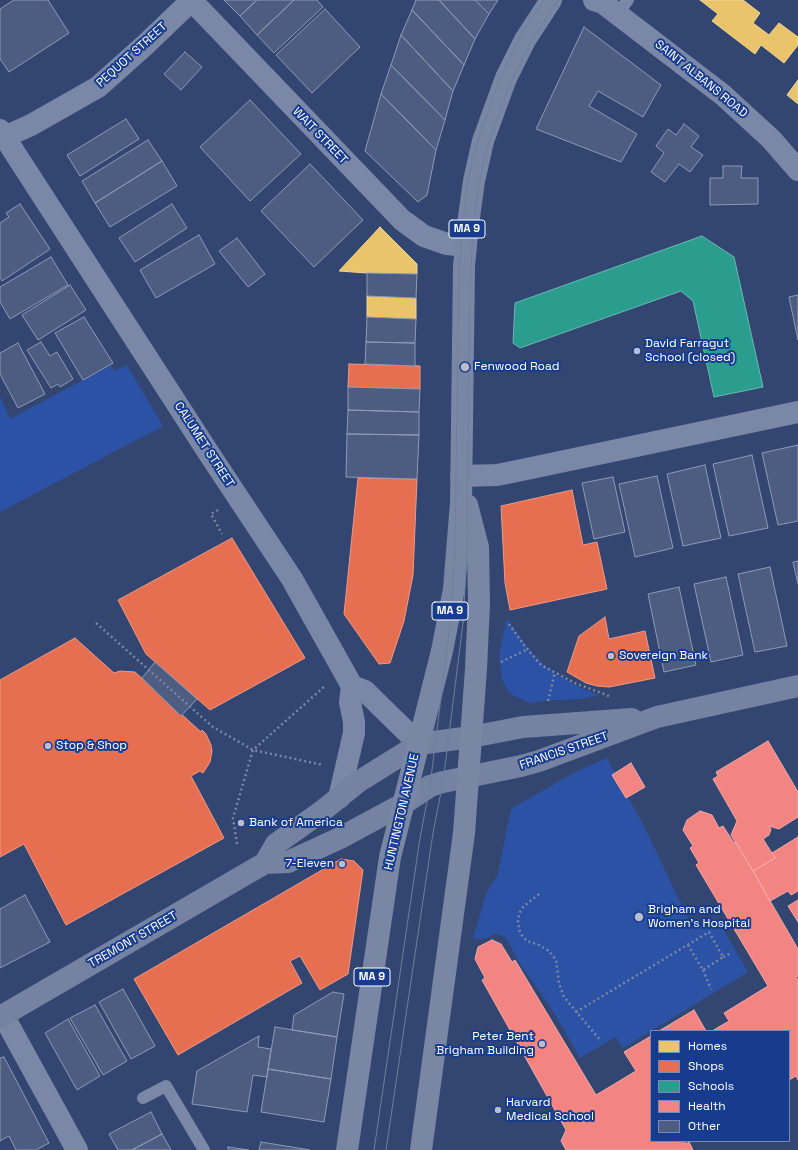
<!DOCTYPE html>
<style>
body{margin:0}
#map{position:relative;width:798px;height:1150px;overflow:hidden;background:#334672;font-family:"Space Grotesk",sans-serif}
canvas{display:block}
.legend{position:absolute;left:650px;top:1030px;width:140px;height:112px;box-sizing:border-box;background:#183c8d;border:1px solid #748abb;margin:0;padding:5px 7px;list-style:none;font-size:12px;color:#fff}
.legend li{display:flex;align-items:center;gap:8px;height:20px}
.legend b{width:20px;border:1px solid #748abb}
</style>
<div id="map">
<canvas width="798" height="1150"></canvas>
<ul class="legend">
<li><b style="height:11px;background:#e9c46a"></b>Homes</li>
<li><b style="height:11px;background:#e76f51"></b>Shops</li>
<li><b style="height:11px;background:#2a9d8f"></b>Schools</li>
<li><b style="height:11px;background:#f28482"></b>Health</li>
<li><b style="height:11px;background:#4d5d81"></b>Other</li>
</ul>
</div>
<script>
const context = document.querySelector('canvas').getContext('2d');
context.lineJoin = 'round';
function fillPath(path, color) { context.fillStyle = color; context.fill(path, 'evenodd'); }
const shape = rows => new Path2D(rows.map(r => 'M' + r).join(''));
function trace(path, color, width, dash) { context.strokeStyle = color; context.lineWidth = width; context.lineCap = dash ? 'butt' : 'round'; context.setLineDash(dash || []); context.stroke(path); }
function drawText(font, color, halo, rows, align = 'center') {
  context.font = font + ' "Space Grotesk",sans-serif'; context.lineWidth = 4; context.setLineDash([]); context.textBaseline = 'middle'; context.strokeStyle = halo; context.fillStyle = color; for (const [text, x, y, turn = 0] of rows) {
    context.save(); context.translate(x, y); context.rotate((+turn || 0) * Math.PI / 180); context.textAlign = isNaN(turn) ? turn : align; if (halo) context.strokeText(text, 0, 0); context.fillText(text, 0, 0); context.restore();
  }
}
const green = shape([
 [111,365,114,371,127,365,163,426,0,512,0,396,10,419],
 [507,619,532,653,543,664,557,674,581,688,599,695,582,699,553,700,530,703,510,694,502,679,499,654],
 [607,758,646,830,693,929,716,917,748,972,623,1048,616,1037,580,1058,553,1011,520,964,506,938,500,935,495,934,487,938,473,939,486,894,498,874,511,809,573,773]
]);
const homes = shape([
 [700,0,743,0,760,13,753,23,769,35,779,23,798,37,798,45,784,63,761,45,755,54,712,21,718,14,700,0],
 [798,80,798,104,787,95,798,80],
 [380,227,417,264,417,274,367,273,339,271,380,227],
 [367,296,416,298,416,319,367,317,367,296]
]);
const shops = shape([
 [349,364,420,366,420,389,348,387,349,364],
 [358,478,417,479,413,575,404,621,390,663,379,664,344,614,358,478],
 [572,490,583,545,597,542,607,589,510,610,505,583,501,506,572,490],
 [232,538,305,658,210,710,146,654,118,600,232,538],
 [605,617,609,639,645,631,655,678,609,687,597,686,586,683,567,672,579,636,605,617],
 [75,638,114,673,120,671,135,672,201,732,202,730,206,734,211,745,212,751,210,762,203,773,200,771,191,776,224,838,66,925,24,844,0,857,0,680,75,638],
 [341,859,354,861,363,870,348,974,320,990,300,956,290,961,302,983,178,1055,134,979,341,859]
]);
const schools = shape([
 [702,236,734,257,763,387,714,397,693,301,681,291,520,348,513,343,515,303,702,236]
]);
const health = shape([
 [768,741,798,792,798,817,779,829,769,826,771,829,769,835,763,839,775,858,753,871,731,835,737,821,713,779,718,776,716,772,768,741],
 [631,763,645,787,626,798,612,775,631,763],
 [700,811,712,815,719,828,723,826,734,843,736,842,798,949,798,976,796,977,798,980,798,1080,796,1076,789,1080,789,1031,712,1031,729,1021,724,1013,768,986,696,865,699,863,690,848,693,846,683,830,687,820,700,811],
 [798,837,798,891,791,895,788,891,770,901,753,871,775,858,772,853,798,837],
 [798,900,798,922,788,906,798,900],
 [492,940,501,944,512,962,515,960,596,1095,636,1071,624,1052,651,1036,651,1141,684,1141,686,1144,689,1142,693,1150,566,1150,561,1141,566,1130,482,980,485,978,475,959,478,947,492,940],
 [694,1010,706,1031,659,1031,694,1010]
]);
const building = shape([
 [14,0,48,0,69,33,9,72,0,59,0,9,14,0],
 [224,0,257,0,240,16,224,0],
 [257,0,294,0,257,35,240,16,257,0],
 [294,0,317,0,323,7,274,53,257,35,294,0],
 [416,0,439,0,475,39,464,65,412,10,416,0],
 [439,0,475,0,489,14,475,39,439,0],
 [475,0,498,0,489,14,475,0],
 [325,9,360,47,312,93,276,55,325,9],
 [412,10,464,65,453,91,401,35,412,10],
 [584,27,661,85,643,117,598,91,589,106,637,134,621,162,536,129,584,27],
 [401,35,453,91,445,120,391,65,401,35],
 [185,52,202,67,181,90,164,74,185,52],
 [391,65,445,120,436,150,381,94,391,65],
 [381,94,436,150,427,195,418,202,365,151,381,94],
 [250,100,301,154,250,201,200,147,250,100],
 [126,119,139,139,80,176,67,155,126,119],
 [684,124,699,136,691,147,703,155,690,172,679,164,665,182,651,172,664,153,656,146,668,129,676,135,684,124],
 [148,140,162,161,95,203,82,181,148,140],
 [162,161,177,186,110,227,95,203,162,161],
 [310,164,363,220,314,267,261,211,310,164],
 [723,166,742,166,741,178,758,178,758,204,710,205,710,178,723,178,723,166],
 [20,204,50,249,2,281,0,277,0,223,9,217,6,213,20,204],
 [172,204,187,228,135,262,119,238,172,204],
 [199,235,215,264,156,298,140,270,199,235],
 [237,238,265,274,248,287,219,251,237,238],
 [51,257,68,285,10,319,0,302,0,287,51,257],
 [367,273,417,274,416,298,367,296,367,273],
 [70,285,86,310,38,340,22,315,70,285],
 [798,295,798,340,789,297,798,295],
 [84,317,113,363,83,380,55,333,84,317],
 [367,317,416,319,415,343,366,342,367,317],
 [41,342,50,356,57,352,73,379,60,387,58,384,51,388,27,350,41,342],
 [366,342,415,343,415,366,365,364,366,342],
 [18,343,45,394,18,408,0,374,0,353,18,343],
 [348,387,420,389,419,412,348,410,348,387],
 [348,410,419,412,419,435,347,434,348,410],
 [347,434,419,435,417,479,346,477,347,434],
 [798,445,798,521,778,525,762,453,798,445],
 [752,455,768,528,729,536,713,464,752,455],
 [705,465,721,538,683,546,667,474,705,465],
 [657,476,673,548,635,557,619,484,657,476],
 [613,477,625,532,594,539,582,483,613,477],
 [798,561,798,584,793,562,798,561],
 [770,567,787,646,755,652,738,574,770,567],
 [726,577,743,655,711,662,694,584,726,577],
 [679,587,696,665,664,672,648,594,679,587],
 [155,662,197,699,181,716,142,678,155,662],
 [25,895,50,942,0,968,0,909,25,895],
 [123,989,155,1046,131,1059,99,1002,123,989],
 [333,992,344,994,337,1037,292,1030,294,1015,333,992],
 [95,1005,127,1061,103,1075,70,1018,95,1005],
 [68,1019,100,1076,77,1090,45,1033,68,1019],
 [275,1027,337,1037,331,1079,268,1069,275,1027],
 [259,1036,258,1047,271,1049,267,1077,253,1075,247,1112,192,1104,197,1071,259,1036],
 [4,1057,49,1143,36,1150,16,1150,9,1136,0,1141,0,1058,4,1057],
 [268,1069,331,1079,324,1122,261,1112,268,1069],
 [151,1112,162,1134,132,1150,118,1150,109,1134,151,1112],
 [162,1134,171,1150,132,1150,162,1134],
 [261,1142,310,1150,259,1150,261,1142],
 [228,1147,249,1150,228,1150,228,1147]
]);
const path = shape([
 [218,510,211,514,222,534],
 [96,623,213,727,253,750,323,765],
 [509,624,524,645,541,665,575,683,609,696],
 [501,662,528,649],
 [548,701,555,672],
 [237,844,233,818,253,750,325,686],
 [539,894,523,907,519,914,518,922,520,933,527,941,539,945,549,951,556,960,559,983,564,997,600,1040],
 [723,957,732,953],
 [703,970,711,989],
 [576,1012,669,956,709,932,723,957,703,970,688,945]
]);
const lane = shape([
 [617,14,628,0],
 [143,1098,166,1086,204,1150]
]);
const street = shape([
 [191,0,402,220,424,236,447,244,466,246],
 [594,0,603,3,723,95,771,139,798,170],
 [0,130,208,452,292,579,352,686,365,691,419,744],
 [0,139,31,125,98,87,145,45,191,1],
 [461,476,497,475,517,471,798,412],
 [339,798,354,733,354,722,350,702,352,686],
 [3,1015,77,1150]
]);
const secondary = shape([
 [265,863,276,844,321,812,358,782,419,744,471,737,523,727,632,719],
 [0,1017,265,863,288,862,340,838,403,804,430,786,443,782,521,766,539,761,657,717,798,686]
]);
const primary = shape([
 [347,1150,390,857,442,651,454,589,461,503,464,266,468,224,474,181,483,141,506,78,525,40,551,0],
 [421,1150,464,833,476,669,479,603,478,547,467,505]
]);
const tram = shape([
 [374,1150,420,838,430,786,450,625,455,551,459,266,465,201,468,180,478,139,501,76,520,37,544,0],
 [386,1150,433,833,443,782,463,623,467,550,470,288,472,246,476,203,483,163,489,142,511,81,530,43,558,0]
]);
const markers = [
 [637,351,4,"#b8bece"],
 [465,367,5,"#b8bece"],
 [611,656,4,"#b8bece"],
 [48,746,4,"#b8bece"],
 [241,823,4,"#b8bece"],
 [342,864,4,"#b8bece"],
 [639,917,5,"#b8bece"],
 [542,1044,4,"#b8bece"],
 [498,1110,4,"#b8bece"]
];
const shields = [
 [467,229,36],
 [450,611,36],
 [372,977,36]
];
const shieldNames = [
 ["MA 9",467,229],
 ["MA 9",450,611],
 ["MA 9",372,977]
];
const streetNames = [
 ["PEQUOT STREET",132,55,-42],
 ["SAINT ALBANS ROAD",701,79,39],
 ["WAIT STREET",320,136,46],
 ["CALUMET STREET",204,445,57],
 ["FRANCIS STREET",564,751,-19],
 ["HUNTINGTON AVENUE",402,812,-77],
 ["TREMONT STREET",133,940,-30]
];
const poiNames = [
 ["David Farragut",645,344],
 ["School (closed)",645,358],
 ["Fenwood Road",474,367],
 ["Sovereign Bank",619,656],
 ["Stop & Shop",56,746],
 ["Bank of America",249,823],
 ["7-Eleven",334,864,"right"],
 ["Brigham and",648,910],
 ["Women's Hospital",648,924],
 ["Peter Bent",534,1037,"right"],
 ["Brigham Building",534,1051,"right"],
 ["Harvard",506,1103],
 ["Medical School",506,1117]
];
fillPath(green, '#2b52a4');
fillPath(homes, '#e9c46a');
trace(homes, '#f0d697', 1);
fillPath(shops, '#e76f51');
trace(shops, '#ee9a85', 1);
fillPath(schools, '#2a9d8f');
trace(schools, '#6abab1', 1);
fillPath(health, '#f28482');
trace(health, '#f6a9a8', 1);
fillPath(building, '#4d5d81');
trace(building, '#8e9ab5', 1);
trace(path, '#7a87a6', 2.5, [2, 3]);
trace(lane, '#7a87a6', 12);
trace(street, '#7a87a6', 22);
trace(secondary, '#7582a2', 22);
trace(primary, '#7987a5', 22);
trace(tram, '#707f9d', 1);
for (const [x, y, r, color] of markers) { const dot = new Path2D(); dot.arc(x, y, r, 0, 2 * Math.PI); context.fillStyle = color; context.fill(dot); trace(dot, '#183c8d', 1.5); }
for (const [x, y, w] of shields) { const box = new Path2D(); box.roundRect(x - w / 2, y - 9, w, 18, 3); context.fillStyle = '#183c8d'; context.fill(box); trace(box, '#fff', 1); }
drawText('bold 11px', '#fff', null, shieldNames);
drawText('12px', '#fff', '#183c8d', streetNames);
drawText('12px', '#fff', '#183c8d', poiNames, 'left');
</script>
